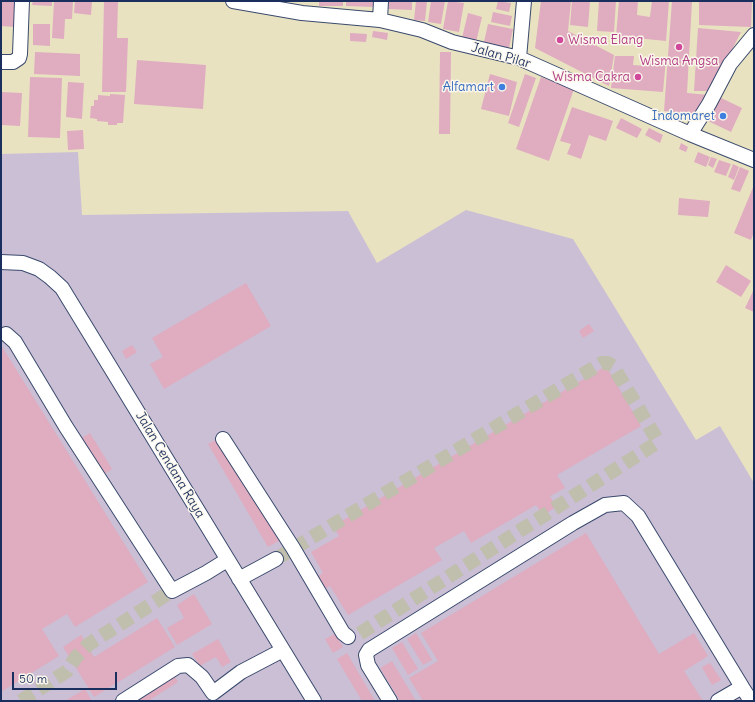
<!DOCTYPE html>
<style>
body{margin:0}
#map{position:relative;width:755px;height:702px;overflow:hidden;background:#e9e2c1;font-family:Delius,sans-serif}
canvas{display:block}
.frame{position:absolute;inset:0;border:2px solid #1b2f5e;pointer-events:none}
.scale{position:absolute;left:12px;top:672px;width:105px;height:18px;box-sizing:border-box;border:2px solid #1b2f5e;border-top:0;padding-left:5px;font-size:12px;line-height:14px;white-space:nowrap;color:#1b2f5e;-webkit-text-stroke:3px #fbf7ec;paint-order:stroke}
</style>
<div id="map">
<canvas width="755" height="702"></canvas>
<div class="frame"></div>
<div class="scale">50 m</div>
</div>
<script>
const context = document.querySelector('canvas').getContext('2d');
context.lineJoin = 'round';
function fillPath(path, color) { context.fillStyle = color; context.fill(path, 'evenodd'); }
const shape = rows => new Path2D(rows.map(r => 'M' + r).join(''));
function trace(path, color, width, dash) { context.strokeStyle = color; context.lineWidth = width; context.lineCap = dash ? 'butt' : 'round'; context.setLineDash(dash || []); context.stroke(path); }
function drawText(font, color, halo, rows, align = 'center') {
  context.font = font + ' Delius,sans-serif'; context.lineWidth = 3; context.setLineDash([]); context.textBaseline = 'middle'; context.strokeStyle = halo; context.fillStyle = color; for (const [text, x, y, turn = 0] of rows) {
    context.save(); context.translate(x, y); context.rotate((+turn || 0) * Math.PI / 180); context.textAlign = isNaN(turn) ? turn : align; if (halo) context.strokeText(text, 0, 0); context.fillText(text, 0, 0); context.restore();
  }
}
const industrial = shape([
 [78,152,82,215,348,211,377,263,466,210,573,239,696,440,720,426,754,483,754,701,1,701,1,154]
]);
const building = shape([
 [1,1,16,1,15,27,1,26],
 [33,1,52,1,52,6,32,5],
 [54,1,73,1,72,19,65,19,64,39,52,38],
 [75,1,92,1,91,15,74,13],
 [104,1,118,1,117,38,128,38,126,92,102,92],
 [319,1,343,1,343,6,319,6],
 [346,1,374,1,374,7,346,6],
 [389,1,412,1,412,10,388,9],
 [416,1,427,1,425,21,414,20],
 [431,1,445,1,441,24,428,22],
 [448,1,464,3,459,32,443,29],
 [498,1,511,3,509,12,496,9],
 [541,1,571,1,568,31,614,55,609,86,535,48],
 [572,1,590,1,588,27,570,25],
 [599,1,616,1,614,32,597,31],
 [619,1,638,1,637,15,650,17,652,1,669,1,666,41,616,36],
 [672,1,692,1,687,93,708,95,699,116,664,111],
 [699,1,752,1,751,27,699,25],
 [493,12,512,16,510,26,491,22],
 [468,13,482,17,476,42,462,38],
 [33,24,50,24,50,46,33,45],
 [488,24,513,29,509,48,484,42],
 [698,28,741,32,711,91,694,91],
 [373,31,388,33,387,40,372,37],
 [350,33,367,34,366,42,350,41],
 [35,52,80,54,80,76,34,74],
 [440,52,451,52,450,134,439,134],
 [615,56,634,56,633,65,646,66,647,58,666,59,663,92,611,88],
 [137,60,206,65,203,109,134,104],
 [490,74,517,82,509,116,481,109],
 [525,74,536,78,519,127,508,123],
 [30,77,62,78,60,138,28,137],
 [541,77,574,89,549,161,516,149],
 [68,82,84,83,82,119,66,117],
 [1,92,22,93,20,126,1,125],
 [110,94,125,95,123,123,117,123,117,125,108,125,108,122,97,121,97,119,90,118,91,106,94,106,94,100,98,100,98,95,110,96],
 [719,97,742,108,731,132,708,121],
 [572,107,613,121,606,141,589,135,581,159,567,154,571,144,560,141],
 [621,118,642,129,637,138,616,128],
 [649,128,663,135,660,143,645,135],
 [83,130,84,149,68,150,67,131],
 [681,143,688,147,686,152,679,149],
 [698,152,710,157,706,167,694,162],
 [711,157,717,159,713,168,708,165],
 [719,160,731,164,726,176,714,172],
 [733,164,739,167,734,180,728,177],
 [740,167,749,171,740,192,731,189],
 [754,185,754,232,751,240,734,233],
 [679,198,710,201,708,217,678,215],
 [726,265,751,281,741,297,716,282],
 [246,283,271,326,164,389,150,364,163,357,152,338],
 [754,289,754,312,745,308],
 [589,324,594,331,583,338,579,331],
 [1,345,148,582,75,627,67,614,42,629,59,656,1,692],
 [132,345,137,352,126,359,122,351],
 [606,366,641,426,557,475,565,488,550,496,556,507,543,515,536,505,471,543,464,531,434,548,442,560,348,615,330,586,320,592,313,579,323,573,311,552,339,536,333,526],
 [90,433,112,469,103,475,80,439],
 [219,438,279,541,268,547,208,444],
 [586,533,659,654,694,633,708,656,684,671,703,701,423,701,409,678,438,661,421,633],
 [194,594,212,624,177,645,167,628,184,618,177,605],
 [157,618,175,647,94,697,63,647,81,635,94,657],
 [416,633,432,660,423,665,407,639],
 [335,634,343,647,333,653,325,639],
 [218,639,231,662,222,667,216,657,200,666,192,654],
 [402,642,418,669,408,675,392,648],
 [347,653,375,701,362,701,337,659],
 [392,661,416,701,400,701,380,668],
 [710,663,721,680,712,685,702,667],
 [172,672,178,682,148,701,139,701,136,695],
 [85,689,92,701,65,701]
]);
const minorTunnel = shape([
 [276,559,602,363,608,363,613,366,656,438,655,444,356,636,348,637],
 [21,701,67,671,76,657,89,644,172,591]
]);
const minor = shape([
 [233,1,302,13,380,20,422,30,452,42,519,58,690,134,754,160],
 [380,20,381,1],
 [519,58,524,1],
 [1,62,13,62,19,58,20,54,22,1],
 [690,134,709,104,730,64,754,35],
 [1,262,23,263,39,269,50,277,62,288,314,701],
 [6,334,15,342,66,427,172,591,206,573,227,560],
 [223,439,293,548,343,633,348,637],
 [239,579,276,559],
 [742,687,751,701],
 [123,701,178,666,188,665,202,677,213,693,241,672,283,650],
 [390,701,368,665,366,655,369,650,573,523,605,505,624,503,638,516,742,687,718,701]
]);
const markers = [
 [560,40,4,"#d1479c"],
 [679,47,4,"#d1479c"],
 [638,77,4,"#d1479c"],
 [502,87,4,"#3f7fe0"],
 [723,116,4,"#3f7fe0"]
];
const hotelNames = [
 ["Wisma Elang",568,40],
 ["Wisma Angsa",679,61,"center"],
 ["Wisma Cakra",630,77,"right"]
];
const streetNames = [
 ["Jalan Pilar",501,56,16],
 ["Jalan Cendana Raya",170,465,59]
];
const shopNames = [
 ["Alfamart",494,87],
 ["Indomaret",715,116]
];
fillPath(industrial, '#cbbfd5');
fillPath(building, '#dfacc0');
trace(minorTunnel, '#c0bead', 14, [14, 7]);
trace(minor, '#3a4a6d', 16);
trace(minor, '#fff', 14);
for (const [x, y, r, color] of markers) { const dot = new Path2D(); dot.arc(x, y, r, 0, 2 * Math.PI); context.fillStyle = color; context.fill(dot); trace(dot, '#fbf7ec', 1.5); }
drawText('13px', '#b23c85', '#fbf7ec', hotelNames, 'left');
drawText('13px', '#1b2f5e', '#fbf7ec', streetNames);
drawText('13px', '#366cbe', '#fbf7ec', shopNames, 'right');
</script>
